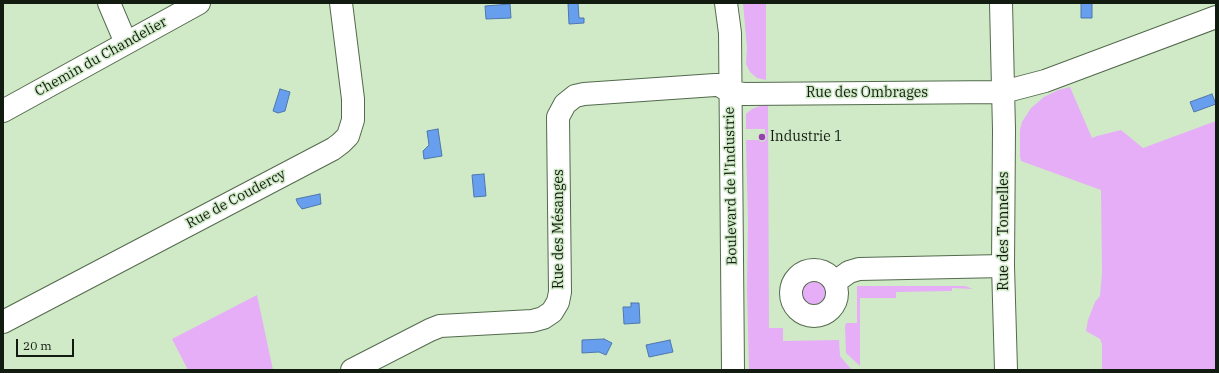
<!DOCTYPE html>
<meta charset="utf-8">
<style>
body{margin:0}
#map{position:relative;width:1219px;height:373px;overflow:hidden;background:#d0eac8;font-family:"IBM Plex Serif",serif}
canvas{display:block}
.frame{position:absolute;inset:0;border:4px solid #121b0f;pointer-events:none}
.scale{position:absolute;left:16px;top:339px;width:58px;height:18px;box-sizing:border-box;border:2px solid #121b0f;border-top:0;padding-left:5px;font-size:12px;line-height:14px;white-space:nowrap;color:#121b0f;-webkit-text-stroke:3px #d0eac8;paint-order:stroke}
</style>
<div id="map">
<canvas width="1219" height="373"></canvas>
<div class="frame"></div>
<div class="scale">20 m</div>
</div>
<script>
const context = document.querySelector('canvas').getContext('2d');
context.lineJoin = 'round';
function fillPath(path, color) { context.fillStyle = color; context.fill(path, 'evenodd'); }
const shape = rows => new Path2D(rows.map(r => 'M' + r).join(''));
function trace(path, color, width, dash) { context.strokeStyle = color; context.lineWidth = width; context.lineCap = dash ? 'butt' : 'round'; context.setLineDash(dash || []); context.stroke(path); }
function drawText(font, color, halo, rows, align = 'center') {
  context.font = font + ' "IBM Plex Serif",serif'; context.lineWidth = 3; context.setLineDash([]); context.textBaseline = 'middle'; context.strokeStyle = halo; context.fillStyle = color; for (const [text, x, y, turn = 0] of rows) {
    context.save(); context.translate(x, y); context.rotate((+turn || 0) * Math.PI / 180); context.textAlign = isNaN(turn) ? turn : align; if (halo) context.strokeText(text, 0, 0); context.fillText(text, 0, 0); context.restore();
  }
}
const green = shape([
 [743,3,766,3,766,80,757,78,750,72,746,64,747,48],
 [1070,87,1092,138,1097,136,1121,130,1143,148,1216,121,1216,370,1102,370,1102,344,1100,339,1086,331,1088,320,1095,302,1100,296,1102,273,1101,190,1021,161,1020,156,1020,130,1022,122,1031,108,1044,97,1058,90],
 [768,103,769,328,783,328,783,341,839,340,840,356,851,369,749,370,747,289,748,222,746,140,765,140,765,129,746,129,746,114,752,109],
 '798 293a15 15 0 1 1 30 0a15 15 0 1 1-30 0Z',
 [857,286,965,286,973,289,952,288,952,291,896,292,896,298,860,298,860,366,846,353,845,327,846,323,857,323],
 [257,295,273,370,188,370,172,339]
]);
const water = shape([
 [568,3,578,3,579,18,584,18,584,23,569,24,568,3],
 [1081,3,1092,3,1092,18,1081,18,1081,3],
 [510,4,511,18,486,19,485,6,510,4],
 [280,89,290,92,285,111,278,113,273,111,280,89],
 [1212,94,1216,104,1194,112,1190,102,1212,94],
 [438,129,442,156,424,159,423,151,429,145,427,131,438,129],
 [484,174,486,196,474,197,472,175,484,174],
 [320,194,321,204,302,209,298,204,296,199,320,194],
 [631,303,639,303,640,323,624,324,623,307,631,307,631,303],
 [604,339,612,343,606,355,599,352,582,353,582,340,604,339],
 [670,340,673,352,649,357,646,345,670,340]
]);
const minor = shape([
 [109,3,126,43],
 [726,3,730,33,733,370],
 [1001,3,1004,130,1003,266,1006,370],
 [3,111,199,3],
 '791 293a23 23 0 1 1 46 0a23 23 0 1 1-46 0Z',
 [835,282,849,272,859,269,1003,266],
 [3,322,333,149,341,143,348,136,353,120,353,99,341,3],
 [352,370,430,330,440,326,532,321,543,318,552,312,558,302,560,292,558,117,565,104,575,96,584,94,715,85,719,85,730,92,744,94,1003,92,1045,81,1216,17]
]);
const markers = [
 [762,137,4,"#9540ae"]
];
const streetNames = [
 ["Chemin du Chandelier",101,57,-29],
 ["Rue des Ombrages",867,93],
 ["Boulevard de l'Industrie",731,186,-91],
 ["Rue de Coudercy",236,199,-28],
 ["Rue des Mésanges",559,229,-90],
 ["Rue des Tonnelles",1004,231,-90]
];
const poiNames = [
 ["Industrie 1",770,137]
];
fillPath(green, '#e5aef6');
fillPath(water, '#679eee');
trace(water, '#4e77ab', 1);
trace(minor, '#546a4d', 24);
trace(minor, '#fff', 22);
for (const [x, y, r, color] of markers) { const dot = new Path2D(); dot.arc(x, y, r, 0, 2 * Math.PI); context.fillStyle = color; context.fill(dot); trace(dot, '#d0eac8', 1.5); }
drawText('14px', '#121b0f', '#d0eac8', streetNames);
drawText('14px', '#121b0f', '#d0eac8', poiNames, 'left');
</script>
